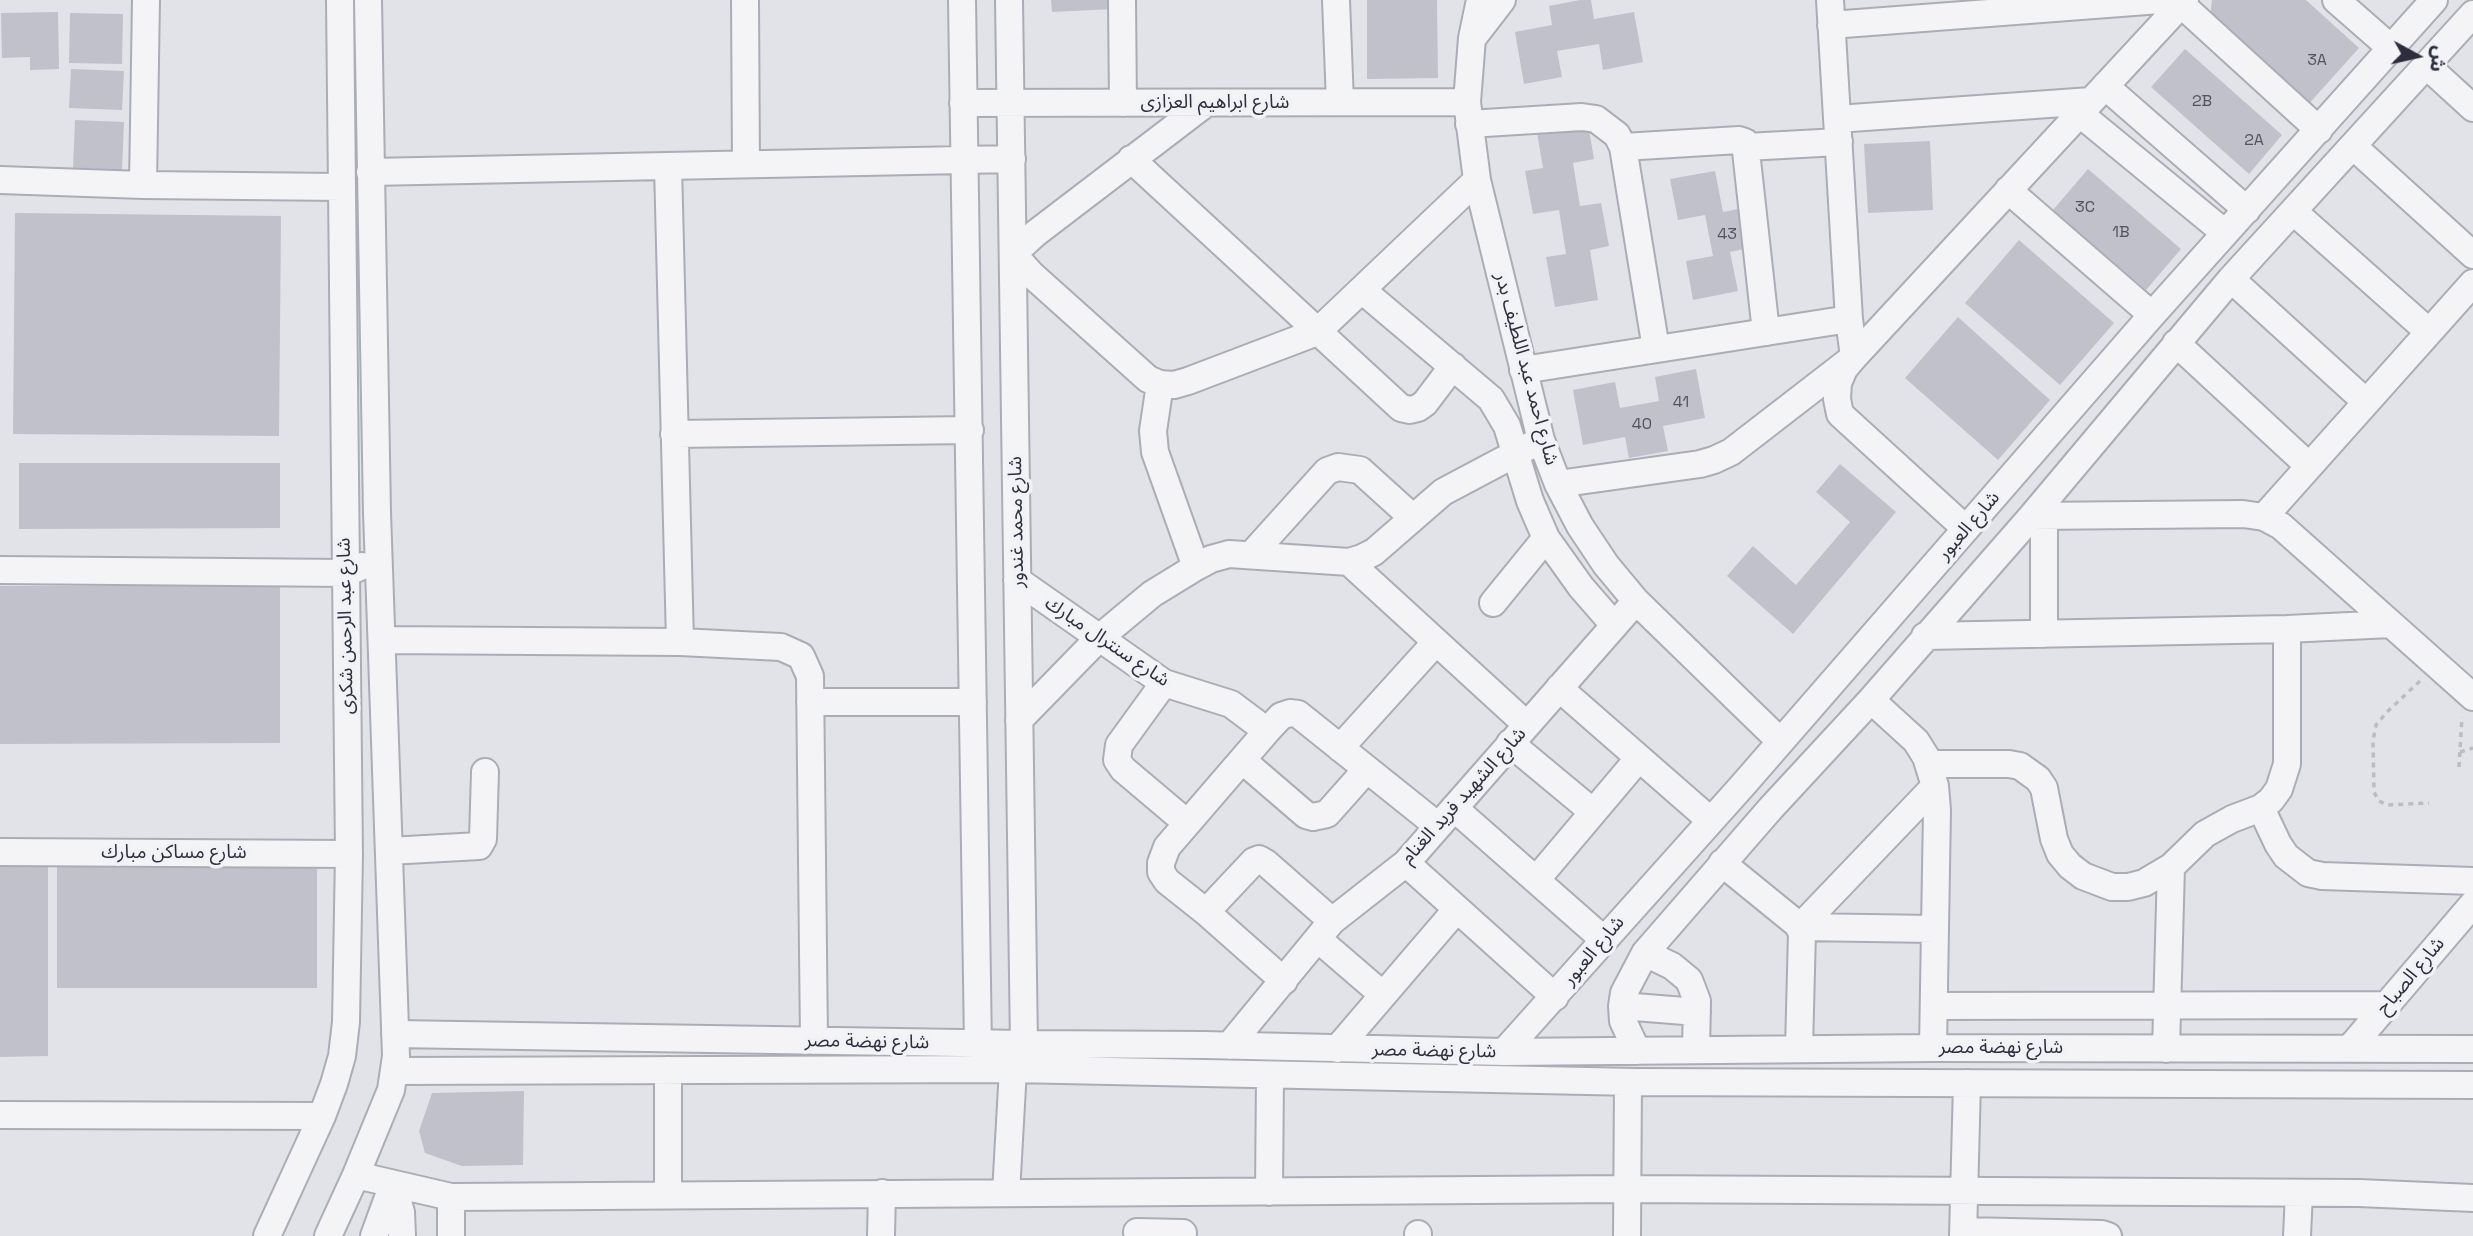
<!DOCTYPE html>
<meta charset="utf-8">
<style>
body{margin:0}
#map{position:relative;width:2473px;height:1236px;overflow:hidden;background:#e2e3e9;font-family:"Space Grotesk","Noto Sans Arabic",sans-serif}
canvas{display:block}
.north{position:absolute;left:2382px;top:21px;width:70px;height:70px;-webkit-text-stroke:5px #f1f2f6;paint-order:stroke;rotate:98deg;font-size:19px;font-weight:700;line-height:28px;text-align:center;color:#2c2e3e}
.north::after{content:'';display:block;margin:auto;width:24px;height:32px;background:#2c2e3e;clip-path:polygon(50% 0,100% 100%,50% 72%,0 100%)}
</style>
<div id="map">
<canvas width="2473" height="1236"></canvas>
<div class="north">ش</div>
</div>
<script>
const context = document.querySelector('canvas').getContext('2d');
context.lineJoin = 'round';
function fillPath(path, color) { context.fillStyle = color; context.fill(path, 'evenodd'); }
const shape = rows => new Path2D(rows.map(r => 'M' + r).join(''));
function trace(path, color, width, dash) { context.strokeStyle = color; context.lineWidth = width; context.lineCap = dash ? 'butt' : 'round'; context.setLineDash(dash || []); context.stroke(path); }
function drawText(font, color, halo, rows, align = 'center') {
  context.font = font + ' "Space Grotesk","Noto Sans Arabic",sans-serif'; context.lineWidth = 7; context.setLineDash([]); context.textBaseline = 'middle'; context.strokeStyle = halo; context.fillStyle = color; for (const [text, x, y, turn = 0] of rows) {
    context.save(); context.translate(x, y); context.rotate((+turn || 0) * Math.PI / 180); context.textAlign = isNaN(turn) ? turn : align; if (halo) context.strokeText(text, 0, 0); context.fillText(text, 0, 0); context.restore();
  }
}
const building = shape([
 [1051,0,1114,0,1114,9,1052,12],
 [1367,0,1437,0,1438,78,1367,79],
 [1580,0,1591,0,1594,19,1634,12,1643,62,1603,70,1599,44,1557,51,1562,77,1524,84,1515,32,1552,25,1549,6],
 [2212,0,2306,0,2359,48,2306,107,2210,19],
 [58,12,59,69,30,70,30,57,2,58,1,13],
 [70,13,123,14,122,64,69,63],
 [2185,49,2282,135,2249,174,2151,87],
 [71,69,124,71,122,110,69,108],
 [1587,118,1594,159,1573,163,1580,206,1601,203,1609,246,1590,250,1598,300,1555,307,1546,257,1566,254,1559,210,1533,214,1525,171,1543,168,1536,127],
 [75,120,124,122,122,170,73,168],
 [1930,141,1933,210,1868,213,1864,144],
 [2088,169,2181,249,2146,290,2053,210],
 [1715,171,1723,212,1743,208,1750,248,1730,252,1738,291,1693,300,1686,261,1713,256,1705,215,1678,220,1670,179],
 [15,213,281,216,279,436,13,434],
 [2019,240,2114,323,2060,385,1965,303],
 [1958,317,2050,400,1998,460,1905,378],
 [1696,369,1705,418,1663,426,1668,451,1629,458,1625,437,1583,445,1573,390,1615,382,1620,408,1659,401,1655,377],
 [19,463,280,463,280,528,19,529],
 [1840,464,1896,512,1793,634,1727,576,1753,546,1796,585,1850,522,1816,492],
 [0,586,280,586,280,743,0,744],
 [57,861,317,861,317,988,57,988],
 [0,862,48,862,48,1056,0,1057],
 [524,1091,523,1165,462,1166,425,1153,419,1131,432,1093]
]);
const path = shape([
 [2420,681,2387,712,2376,725,2373,741,2374,792,2379,801,2388,805,2429,803],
 [2460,752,2473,748],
 [2459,767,2462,717]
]);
const minor = shape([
 [745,0,746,164],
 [962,0,978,1044],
 [1009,0,1024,1044],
 [1122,0,1123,103],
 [1336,0,1340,102],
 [1480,0,1472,38,1467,102,1477,180,1541,440,1558,484,1580,526,1606,565,1636,601,1780,741],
 [2336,0,2392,49],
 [2182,5,2319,130],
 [1831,25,2160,0],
 [1475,35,1502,0],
 [2427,66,2473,108],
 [2105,86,2247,210],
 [963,103,1467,102],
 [1205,104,1036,233,1013,254,1032,275,1148,379,1160,384,1174,385,1188,381,1317,332,1477,180],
 [2079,113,2225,233],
 [1837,119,2091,101],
 [1469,124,1582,117,1596,119,1617,135,1623,147,1656,349],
 [2353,146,2473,255],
 [1623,147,1739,140,1745,142,1766,332],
 [1746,147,1839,142],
 [1131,159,1401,408,1410,410,1418,408,1425,403,1453,366],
 [668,166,680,642],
 [370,172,1012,159],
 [0,180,143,185,342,187],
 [143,185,146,0],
 [2008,190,2152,315],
 [2294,212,2429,332],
 [2231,279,2366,402],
 [1362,290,1491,399,1507,426,1530,501,1546,538,1581,587,1614,625],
 [2176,343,2309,466],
 [1523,370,1849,319],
 [1160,384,1153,431,1155,452,1196,567],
 [674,434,970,430],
 [1558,484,1700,464,1714,460,1731,452,1854,357,1849,319,1830,0],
 [2032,516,2243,514,2264,517,2281,526,2473,697],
 [2044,516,2044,634],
 [2264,517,2473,283],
 [1966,529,1840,414,1837,399,1838,383,1844,369,1854,357,2185,0],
 [1252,554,1327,471,1338,467,1360,470,1412,517],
 [1349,562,1527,725],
 [0,570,346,573,362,566],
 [1017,580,1164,683,1231,704,1267,731,1167,847,1161,863,1161,872,1167,881,1206,912,1284,981],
 [1493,603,1546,538],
 [1925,636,2287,629,2391,624],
 [382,640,680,642,781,647,801,656,810,676,814,1041],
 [1164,683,1119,745,1117,760,1123,769,1187,823],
 [1559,688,1710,820],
 [1871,700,1916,741,1926,757,1935,786,1937,810,1933,1048],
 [810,702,973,702],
 [1019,720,1098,639,1152,594,1196,567,1211,559,1229,554,1349,562,1362,558,1374,552,1443,492,1541,440],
 [1267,731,1281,716,1290,713,1298,714,1438,826],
 [1510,743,1593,812],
 [1340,748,1436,642],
 [1242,760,1306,815,1313,817,1327,814,1367,769],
 [1929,764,2009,764,2020,766,2038,779,2044,788,2054,839,2060,854,2070,866,2083,876,2112,887,2128,887,2144,883,2171,867,2205,834,2232,819,2261,808,2271,800,2279,789,2287,764,2287,629],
 [1454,808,1603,939],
 [2261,808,2278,844,2286,856,2308,873,2322,876,2473,881],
 [389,851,479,846,483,839,485,772],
 [0,852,349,854],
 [1406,863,1555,997],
 [1722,863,1797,924,1802,932,1799,1049],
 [1536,880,1639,758],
 [1206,912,1254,861,1259,859,1266,863,1332,921],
 [1800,927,1935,786],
 [1800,927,1935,929],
 [1318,939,1383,995],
 [1645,953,1672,966,1689,980,1697,1001,1696,1050],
 [1622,1006,1697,1012],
 [1934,1006,2387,1005],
 [395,1034,1024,1044,1204,1045,1504,1052,1933,1048,2473,1049],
 [1229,1046,1332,921,1406,863,1636,601],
 [2350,1048,2473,904],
 [1337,1049,1457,909],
 [2166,1049,2171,867],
 [1637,1051,1623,1021,1622,1006,1624,993,1645,953,1771,808,1871,700,2032,516,2231,279,2473,14],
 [1504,1052,1743,785,2152,315,2434,0],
 [395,1071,1013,1069,1635,1082,2473,1085],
 [0,1115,322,1116],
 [356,1175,451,1197,1626,1189,2359,1193,2473,1198],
 [393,1184,401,1212,402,1236],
 [1269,1192,1270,1075],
 [1006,1193,1013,1069],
 [668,1195,668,1070],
 [451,1197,451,1236],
 [1964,1231,2102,1234,2108,1236],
 [1137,1232,1183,1233],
 [1418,1234,1418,1236],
 [267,1236,322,1116,334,1084,342,1056,346,1022,349,854,340,0],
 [328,1236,356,1175,391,1090,396,1056,377,512,368,0],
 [374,1236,393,1184],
 [881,1236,882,1193],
 [1627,1236,1628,1082],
 [1963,1236,1967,1083],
 [2297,1236,2299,1193]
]);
const numberNames = [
 ["3A",2317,61],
 ["2B",2202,102],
 ["2A",2254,141],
 ["3C",2085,208],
 ["1B",2121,233],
 ["43",1727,235],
 ["41",1681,403],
 ["40",1642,425]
];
const streetNames = [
 ["شارع ابراهيم العزازى",1215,103],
 ["شارع احمد عبد اللطيف بدر",1526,369,75],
 ["شارع محمد غندور",1017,522,-91],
 ["شارع العبور",1969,526,-49],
 ["شارع عبد الرحمن شكرى",346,626,-91],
 ["شارع سنترال مبارك",1107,642,34],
 ["شارع الشهيد فريد الغنام",1464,796,-48],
 ["شارع مساكن مبارك",174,853],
 ["شارع العبور",1594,951,-50],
 ["شارع الصباح",2411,976,-50],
 ["شارع نهضة مصر",867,1042,1],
 ["شارع نهضة مصر",2001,1048],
 ["شارع نهضة مصر",1434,1051,1]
];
fillPath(building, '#c0c1cb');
trace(minor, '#abadb6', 30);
trace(path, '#bcbdc3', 3.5, [5, 5]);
trace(minor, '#f4f4f7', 26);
drawText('16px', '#515361', null, numberNames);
drawText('19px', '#2c2e3e', '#f1f2f6', streetNames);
</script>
